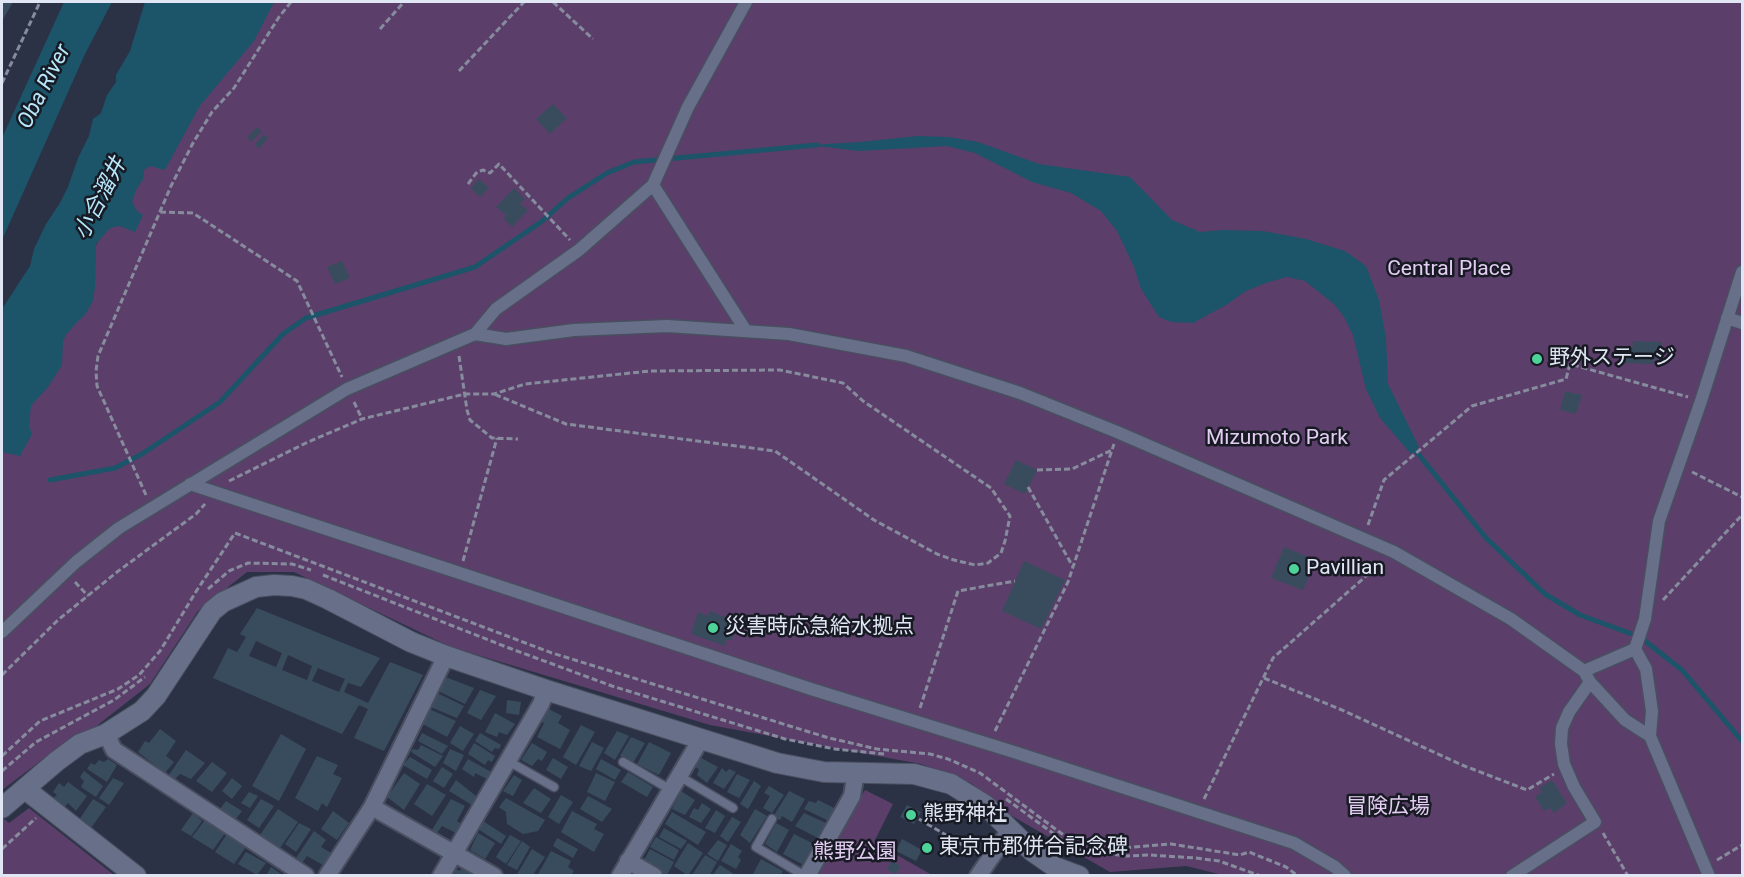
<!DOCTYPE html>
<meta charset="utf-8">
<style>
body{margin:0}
#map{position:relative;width:1744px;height:877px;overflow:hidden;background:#2b3246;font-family:Roboto,sans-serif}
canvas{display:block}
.frame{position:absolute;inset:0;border:3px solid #e1e6f4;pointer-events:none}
</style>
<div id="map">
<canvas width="1744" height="877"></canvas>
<div class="frame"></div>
</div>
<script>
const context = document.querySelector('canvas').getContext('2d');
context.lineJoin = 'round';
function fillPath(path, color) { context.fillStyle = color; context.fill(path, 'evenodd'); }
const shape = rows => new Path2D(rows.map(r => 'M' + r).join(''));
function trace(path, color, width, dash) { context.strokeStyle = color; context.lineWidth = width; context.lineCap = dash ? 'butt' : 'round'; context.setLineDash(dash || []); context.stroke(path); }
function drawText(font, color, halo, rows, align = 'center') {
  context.font = font + ' Roboto,"Noto Sans JP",sans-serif'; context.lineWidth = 5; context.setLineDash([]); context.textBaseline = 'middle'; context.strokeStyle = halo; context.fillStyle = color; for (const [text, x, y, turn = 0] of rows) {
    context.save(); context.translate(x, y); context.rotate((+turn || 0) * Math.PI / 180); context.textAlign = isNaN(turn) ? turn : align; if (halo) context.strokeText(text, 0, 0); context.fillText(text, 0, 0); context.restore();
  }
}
const green = shape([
 [231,2,1742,2,1742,875,1227,876,1186,866,1110,872,1012,816,971,783,921,764,710,725,451,647,294,572,247,572,198,611,150,684,94,728,51,753,2,790,2,422,33,359],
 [865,790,893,804,874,842,932,875,816,876],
 [29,808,114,875,2,875,2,819,3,818,9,823]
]);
const water = shape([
 [64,2,112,2,85,54,2,240,2,138],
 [145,2,274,2,254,41,199,107,165,170,150,166,144,170,143,179,136,190,132,202,137,211,143,215,135,232,119,226,114,227,109,229,96,244,95,287,93,301,85,315,76,323,66,335,63,341,62,365,48,387,31,406,29,426,32,434,20,456,2,452,2,309,30,266,34,249,46,224,60,203,68,187,78,158,89,136,93,119,101,113,107,95,116,82,116,75,130,51],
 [918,136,949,137,978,142,1039,164,1130,177,1172,220,1200,232,1223,230,1263,231,1306,239,1345,251,1366,266,1379,300,1386,338,1388,384,1419,447,1411,454,1380,418,1366,389,1353,335,1344,317,1335,305,1305,281,1287,277,1266,283,1246,291,1226,305,1193,323,1171,322,1159,317,1141,289,1134,267,1117,231,1101,211,1071,193,1032,182,975,153,947,146,859,151,810,145,860,142]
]);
const stream = shape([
 [1411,445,1486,538,1545,594,1580,615,1640,637,1682,670,1742,741],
 [50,480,115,468,142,454,220,402,283,334,306,318,475,267,541,222,568,198,607,173,634,162,817,145]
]);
const building = shape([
 [2,2,13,2,2,21],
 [553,104,567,118,550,134,536,119],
 [257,127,262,131,251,142,247,137],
 [264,134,268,138,259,149,255,144],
 [479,179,489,188,480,197,471,188],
 [514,188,525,199,520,204,528,210,512,227,504,219,506,215,496,207],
 [342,261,350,278,335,284,327,267],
 [1633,341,1662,342,1661,359,1653,359,1653,364,1623,363,1624,349,1632,349],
 [1565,391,1582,395,1576,414,1560,410],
 [1016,460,1037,470,1025,494,1004,484],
 [1284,547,1316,560,1303,590,1271,578],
 [1024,561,1065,580,1041,629,1002,611],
 [257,608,380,658,361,687,348,683,344,692,368,703,390,662,423,675,384,751,354,738,368,709,359,705,342,734,213,678,228,648,237,652,246,637,240,634],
 [256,641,282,653,276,667,249,656],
 [288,655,312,666,307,680,282,670],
 [318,668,345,679,339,692,312,681],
 [710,611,734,621,732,627,735,629,732,640,726,640,725,646,691,634,698,612,708,616],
 [443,676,474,688,465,704,436,690],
 [480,690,496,696,481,720,467,713],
 [435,692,464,706,457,718,428,706],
 [507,700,521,702,519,715,506,713],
 [427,708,456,721,447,737,419,722],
 [547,708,562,716,558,723,570,730,560,749,537,737,544,723,540,721],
 [495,713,515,724,507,735,499,732,497,737,485,732],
 [581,725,595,732,576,765,563,757],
 [460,726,474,734,463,751,450,743],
 [160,729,176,741,166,756,174,762,165,773,138,752,145,741,149,743],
 [617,731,629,736,615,760,604,753],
 [422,733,448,746,442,754,418,741],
 [480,733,501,745,499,749,495,748,492,752,475,741],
 [281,734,306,749,279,801,252,786],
 [631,737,645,743,633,763,620,756],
 [592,742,604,748,591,771,579,766],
 [649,742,671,753,659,775,637,764],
 [474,743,495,756,492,762,488,760,485,765,468,754],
 [532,743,547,752,542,761,538,759,532,766,521,760],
 [421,745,443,756,435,767,411,752,413,749,418,750],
 [450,749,464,755,456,771,443,763],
 [186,750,205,763,191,779,180,774,174,780,169,775],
 [317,756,338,765,333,774,342,778,327,807,322,803,318,811,295,798],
 [410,757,432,770,427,779,403,765],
 [553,758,568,767,561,779,546,770],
 [701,758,718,767,707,783,697,775,699,770,695,766],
 [108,759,117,765,107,782,87,769,91,763,95,765,99,760,104,762],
 [468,759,491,772,487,779,475,773,474,777,462,769],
 [601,759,621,770,615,780,596,769],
 [212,762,227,773,212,792,196,781],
 [442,767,453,774,444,788,433,781],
 [722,768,726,772,729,769,736,772,724,789,713,783],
 [84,771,103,786,96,797,81,787,84,781,80,777],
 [628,772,653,787,647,797,621,782],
 [404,773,420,784,404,810,387,797],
 [596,773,615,782,605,801,587,792],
 [737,774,750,780,739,798,727,792],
 [514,775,522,780,513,796,503,791],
 [113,778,124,783,109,805,99,798],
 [232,778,242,786,232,799,222,791],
 [456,780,476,796,472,805,449,791],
 [1552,780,1567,803,1554,813,1550,808,1544,811,1535,797,1542,792,1539,788],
 [754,781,761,786,748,809,740,804],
 [68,782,87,796,76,811,68,803,64,808,53,798,57,795,53,792,59,783,64,787],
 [427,784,446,795,432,816,414,804],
 [769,786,784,795,772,813,763,808,770,796,764,793],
 [534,788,551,799,541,813,523,803],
 [681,791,695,800,685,815,672,809],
 [789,791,805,799,792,822,782,816,780,820,773,817],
 [249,792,258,796,250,808,241,803],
 [561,795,573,802,559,824,548,817],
 [588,796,612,809,602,822,580,809],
 [506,798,545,820,538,831,523,834,507,824,506,812,499,807],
 [93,799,106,807,91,828,79,820],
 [261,799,274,806,259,828,247,820],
 [451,799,465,806,457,821,461,824,456,833,442,826,437,833,432,830],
 [818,800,836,809,829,821,804,809,809,801,816,803],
 [226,801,242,811,236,819,220,809],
 [702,803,711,809,701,823,689,817,694,808,698,810],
 [907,805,921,812,914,824,900,817],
 [278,809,298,822,280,848,260,835],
 [755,809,767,816,750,843,740,835],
 [716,810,725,816,715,833,705,828],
 [333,811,349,823,337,840,321,829],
 [572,811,597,824,594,829,604,834,594,852,561,832],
 [672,812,706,832,698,845,665,824],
 [193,813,202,821,191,836,181,830],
 [804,813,826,823,818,838,795,826],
 [732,817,741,822,728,842,720,836],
 [205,820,225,833,213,850,192,837],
 [483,821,506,836,501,844,478,829],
 [299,823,311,829,296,852,285,844],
 [776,823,789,830,777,852,765,844],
 [664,828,687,841,681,849,659,837],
 [314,831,326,840,321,847,331,853,323,865,307,856,302,863,296,858],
 [478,833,495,843,485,859,470,850],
 [227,834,246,847,234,864,215,852],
 [794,834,814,844,802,864,783,854],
 [510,835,521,841,506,864,496,857],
 [656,837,679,850,674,860,650,847],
 [557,838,578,849,573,858,553,846],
 [902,839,922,850,916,861,896,851],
 [718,840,727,845,718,861,707,854],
 [522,841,530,847,517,870,507,865],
 [688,843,703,853,688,876,674,866],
 [731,844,742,851,738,857,741,860,736,869,721,861],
 [532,849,545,857,532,876,516,876],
 [650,849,674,862,667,875,643,862],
 [551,851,571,861,568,867,574,871,571,876,537,876],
 [246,852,266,863,257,875,238,864],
 [705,855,717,862,709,876,692,875],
 [761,859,783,871,780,876,752,876],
 [891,861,901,866,896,874,887,870],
 [720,865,737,876,712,876],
 [271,867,284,876,266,876],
 [462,867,476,876,453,876,456,869,460,871]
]);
const path = shape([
 [553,2,593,39],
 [380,29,404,2],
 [459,71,524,2],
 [2,83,40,2],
 [468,184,477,172,483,170,490,173,499,164,570,240],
 [160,212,193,213,297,281,342,377],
 [459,356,467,410,470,420,492,438,518,439],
 [354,402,362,419],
 [1037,470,1072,469,1112,450],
 [1692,472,1742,497],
 [229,481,308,442,362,419,465,394,494,394,525,384,650,371,780,370,843,383,863,401,991,488,1010,516,1005,541,1001,553,988,563,975,565,954,560,937,554,874,520,775,451,566,424,494,394],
 [1028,487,1073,567],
 [146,495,97,386,96,371,98,356,171,186,193,143,212,112,234,88,279,17,291,2],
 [1368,525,1384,480,1472,406,1566,379,1570,364,1688,397],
 [463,561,497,438],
 [323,575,509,648,612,686,785,739,835,749,884,754],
 [75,582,88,596],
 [208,589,229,571,248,563,292,564,311,570],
 [1663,600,1742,515],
 [2,675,58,620,117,572,196,514,205,504],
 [1264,678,1342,710,1462,765,1527,790,1554,774],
 [920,708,958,591,1015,581],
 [995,731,1068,582,1114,444],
 [2,756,40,721,118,689,139,675,160,651,197,590,235,533,552,653,829,738,877,749,930,754,948,759,980,773,1077,845,1091,848,1121,848,1171,844,1240,855,1249,852,1286,867,1298,876],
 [2,771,36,742,114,700,145,677],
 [1006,799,1076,850,1127,856,1150,855,1196,858,1219,861,1261,876],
 [1204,799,1273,658,1382,562],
 [919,819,976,853],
 [1603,833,1628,876],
 [2,849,36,818],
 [1717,860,1742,845]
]);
const service = shape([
 [508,761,554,787],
 [623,762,671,790],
 [679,776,733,808],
 [772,819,756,847,805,876]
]);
const pedestrian = shape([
 [653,185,746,331],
 [1727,318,1742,323],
 [475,334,506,339,574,330,667,326,789,334,906,356,1020,393,1117,432,1394,552,1511,619,1584,671,1590,682,1625,720,1650,736],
 [190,484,811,689,1014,752,1294,843,1335,867,1345,876],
 [2,632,76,562,119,528,347,389,475,334,496,309,579,250,653,185,688,107,746,2],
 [1584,671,1635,649],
 [1512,876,1595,822,1574,787,1564,764,1561,744,1562,728,1569,712,1590,682],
 [1709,876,1650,736,1652,711,1646,669,1635,649,1645,619,1659,521,1701,401,1742,272]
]);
const minor = shape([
 [106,734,114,750,306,876],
 [372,807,494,876],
 [628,861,654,876],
 [327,876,372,807,446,656],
 [441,876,541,704,546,690],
 [620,876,701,739],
 [807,876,852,796,856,772],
 [978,876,1010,830]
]);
const tertiary = shape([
 [25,789,136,876],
 [2,808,57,761,80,744,106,734,142,711,156,696,212,611,223,602,256,587,274,585,292,586,306,589,328,599,411,642,446,656,546,690,777,763,824,772,914,774,951,784,985,805,1032,851,1055,867,1079,876]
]);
const markers = [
 [1537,359,6,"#4dd39a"],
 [1294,569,6,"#4dd39a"],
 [713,628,6,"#4dd39a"],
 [911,815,6,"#4dd39a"],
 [927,848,6,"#4dd39a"]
];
const parkNames = [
 ["Central Place",1449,270],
 ["Mizumoto Park",1277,439],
 ["冒険広場",1388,808],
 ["熊野公園",855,853]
];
const poiNames = [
 ["野外ステージ",1549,359],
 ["Pavillian",1306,569],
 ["災害時応急給水拠点",725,628],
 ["熊野神社",923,815],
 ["東京市郡併合記念碑",939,848]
];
const waterNames = [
 ["Oba River",45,87,-63],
 ["小合溜井",101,199,-63]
];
fillPath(green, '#5b3f6a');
fillPath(water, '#1c5469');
trace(stream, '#1c5469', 5);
fillPath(building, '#394c5e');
trace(service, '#494e60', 11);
trace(pedestrian, '#494e60', 15);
trace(minor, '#494e60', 20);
trace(tertiary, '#494e60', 22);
trace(path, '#868c9d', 3, [6, 3]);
trace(service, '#677088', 8);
trace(pedestrian, '#677088', 12);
trace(minor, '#677088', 16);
trace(tertiary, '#677088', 20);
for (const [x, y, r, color] of markers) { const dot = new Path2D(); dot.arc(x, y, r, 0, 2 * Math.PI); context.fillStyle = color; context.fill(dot); trace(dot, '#171a23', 2); }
drawText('21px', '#e4cdf2', '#171a23', parkNames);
drawText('21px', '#e1e6f4', '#171a23', poiNames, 'left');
drawText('italic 22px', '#b8e7fc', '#171a23', waterNames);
</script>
